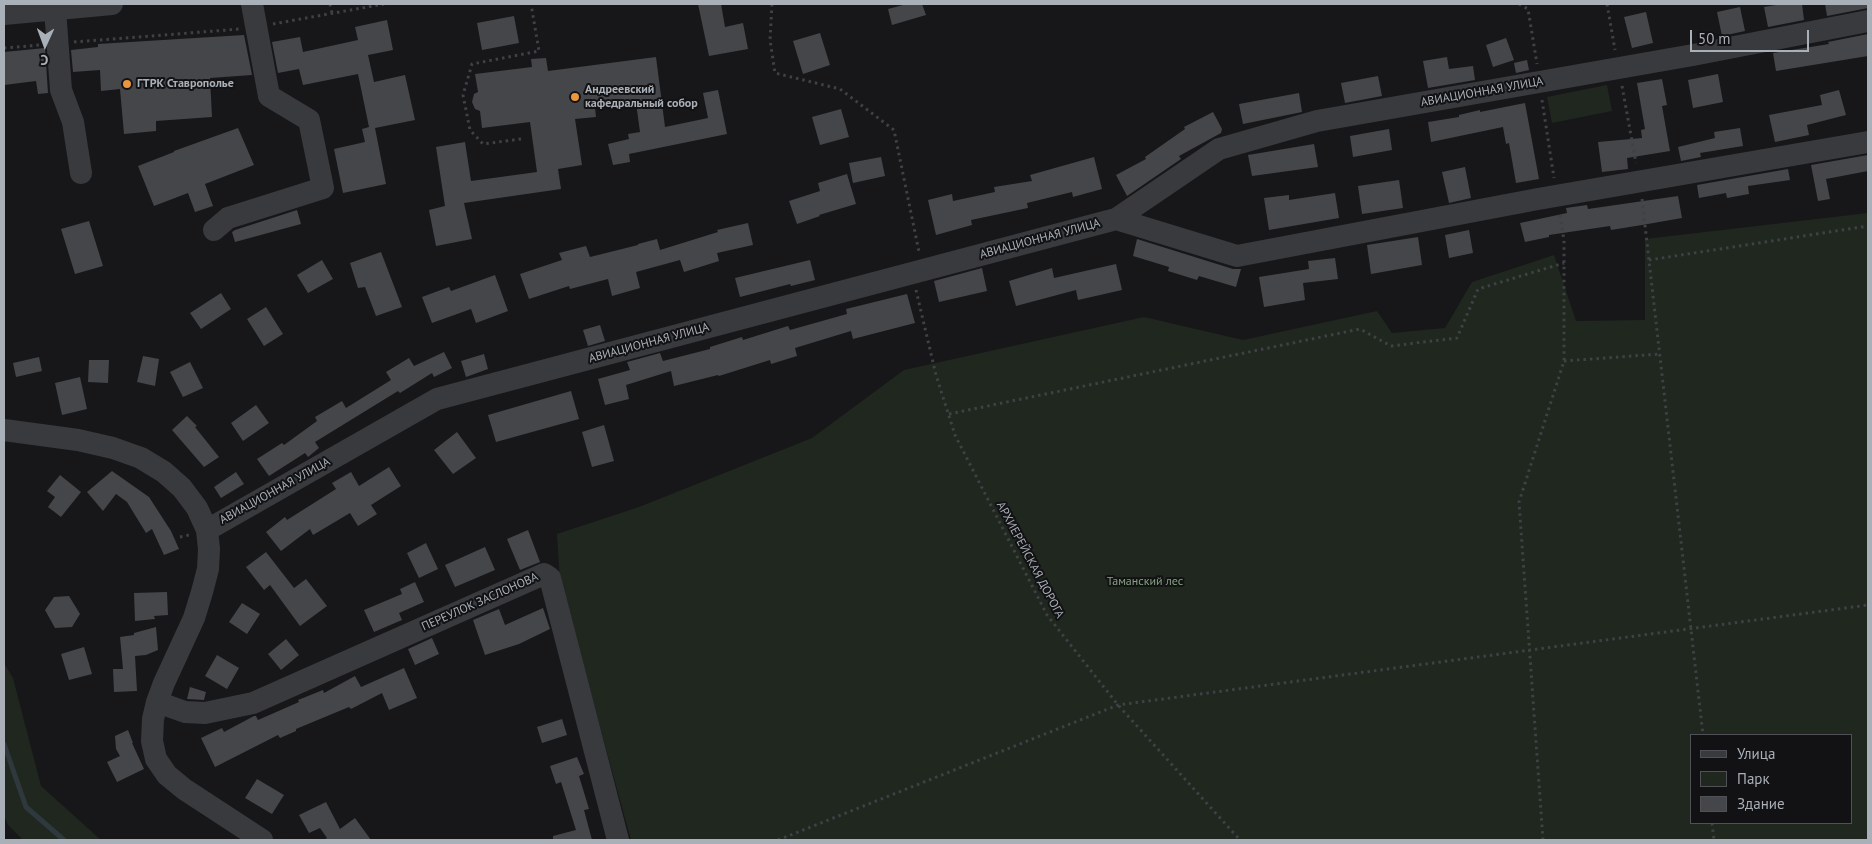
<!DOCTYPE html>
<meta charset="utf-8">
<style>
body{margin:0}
#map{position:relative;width:1872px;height:844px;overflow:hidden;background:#171719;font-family:"PT Sans",sans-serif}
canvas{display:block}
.frame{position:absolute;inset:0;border:5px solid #aab0b8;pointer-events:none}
.legend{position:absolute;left:1690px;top:734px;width:162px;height:90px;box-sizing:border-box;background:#121214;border:1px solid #4f5156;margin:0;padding:6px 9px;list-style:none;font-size:15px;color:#aab0b8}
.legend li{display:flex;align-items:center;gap:10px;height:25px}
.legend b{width:25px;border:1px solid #4f5156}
.north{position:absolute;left:20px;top:20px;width:50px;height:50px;-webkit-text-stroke:4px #121214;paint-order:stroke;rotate:182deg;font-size:14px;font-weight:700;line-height:20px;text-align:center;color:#aab0b8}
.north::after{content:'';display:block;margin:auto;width:18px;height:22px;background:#aab0b8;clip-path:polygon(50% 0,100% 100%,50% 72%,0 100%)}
.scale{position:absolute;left:1690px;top:30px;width:119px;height:22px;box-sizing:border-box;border:2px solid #aab0b8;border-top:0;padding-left:6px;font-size:15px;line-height:18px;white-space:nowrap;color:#aab0b8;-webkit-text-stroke:4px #121214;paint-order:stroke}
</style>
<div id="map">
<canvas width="1872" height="844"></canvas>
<div class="frame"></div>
<ul class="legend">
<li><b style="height:6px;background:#383a3e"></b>Улица</li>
<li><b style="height:14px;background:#1f271f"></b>Парк</li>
<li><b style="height:14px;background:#444649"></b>Здание</li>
</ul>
<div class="north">С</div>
<div class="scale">50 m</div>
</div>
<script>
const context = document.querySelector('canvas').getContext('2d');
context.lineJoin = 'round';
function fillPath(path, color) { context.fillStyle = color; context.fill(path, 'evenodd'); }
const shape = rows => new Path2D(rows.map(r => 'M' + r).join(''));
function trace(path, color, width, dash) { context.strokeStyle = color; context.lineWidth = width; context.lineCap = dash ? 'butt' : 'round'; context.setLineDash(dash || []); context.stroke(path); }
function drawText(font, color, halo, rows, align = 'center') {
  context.font = font + ' "PT Sans",sans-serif'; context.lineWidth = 4; context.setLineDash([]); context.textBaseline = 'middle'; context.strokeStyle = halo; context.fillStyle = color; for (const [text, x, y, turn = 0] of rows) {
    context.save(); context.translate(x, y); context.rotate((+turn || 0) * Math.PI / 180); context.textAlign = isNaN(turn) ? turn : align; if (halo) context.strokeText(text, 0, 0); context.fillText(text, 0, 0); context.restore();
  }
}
const green = shape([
 [1607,85,1612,111,1552,123,1547,97],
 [1868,213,1868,840,631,840,560,581,557,534,639,507,812,438,904,370,1144,317,1243,340,1377,311,1392,333,1445,328,1472,282,1554,255,1576,321,1645,320,1645,239],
 [1691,735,1851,735,1851,823,1691,823],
 [4,663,13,678,41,786,101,840,23,840,8,825,4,816]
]);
const stream = shape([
 [4,744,26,807,64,840]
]);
const building = shape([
 [698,4,721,4,725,27,743,23,748,49,709,56],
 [907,4,922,4,926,15,892,25,888,9],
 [1782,4,1802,4,1804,20,1768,27,1764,7],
 [1825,4,1868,4,1868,8,1827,16],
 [1740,7,1745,31,1722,36,1717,12],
 [1646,12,1653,43,1632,48,1624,17],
 [514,16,519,43,482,50,477,23],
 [387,20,393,50,368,55,374,82,405,75,415,120,375,128,386,184,343,193,334,149,365,142,362,129,369,127,358,74,303,85,299,69,278,73,272,42,300,37,303,52,358,40,355,27],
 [820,33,830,65,803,74,793,41],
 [1868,34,1868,56,1776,71,1773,53,1829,44,1828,42],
 [244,35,252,75,210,78,212,117,156,121,156,131,124,134,120,89,101,91,100,70,73,72,71,50,98,47,98,44],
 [1506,38,1514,60,1493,67,1486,45],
 [45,48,48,93,38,94,36,81,4,85,4,52],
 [656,57,665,127,708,118,703,93,718,90,727,134,629,154,630,162,613,165,608,144,629,139,628,134,640,132,636,103,595,108,596,117,575,119,582,165,558,169,561,189,464,203,472,239,436,246,429,210,445,206,436,147,465,142,471,181,537,172,530,122,482,128,480,111,475,109,472,102,474,94,478,92,475,74,532,67,531,59,546,58,548,71],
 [1447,57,1449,69,1473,66,1475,80,1428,88,1423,61],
 [1527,60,1529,70,1516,73,1514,63],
 [1718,74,1723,102,1693,108,1688,80],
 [1378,76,1382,96,1345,103,1341,83],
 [1662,79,1667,105,1662,106,1670,151,1627,158,1628,169,1602,172,1598,142,1642,138,1641,130,1645,129,1637,83],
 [1839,90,1846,115,1807,125,1809,135,1775,142,1769,115,1822,105,1820,95],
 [1299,93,1302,112,1243,124,1239,104],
 [1525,103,1539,179,1516,183,1509,143,1506,144,1503,127,1431,142,1428,122,1459,117,1459,115,1480,110,1480,112],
 [841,109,849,137,820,145,812,117],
 [1213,112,1222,129,1221,133,1179,156,1181,159,1127,196,1116,175,1146,159,1145,157,1185,129,1184,127],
 [238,128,254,165,205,184,213,206,195,212,188,193,154,206,138,166,174,152,174,151],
 [1740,128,1743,146,1700,153,1701,157,1681,161,1678,147,1715,138,1714,132],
 [1389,129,1392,150,1353,157,1350,136],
 [1314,144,1318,167,1252,176,1248,155],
 [1868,155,1868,171,1826,179,1830,199,1818,201,1811,165],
 [881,157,885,176,853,183,849,163],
 [1094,157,1102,189,1073,197,1072,192,1027,203,1028,208,971,220,972,225,936,235,928,200,952,194,953,201,995,192,994,187,1032,181,1030,175],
 [1465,167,1471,198,1449,203,1442,172],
 [1788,169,1790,180,1748,186,1749,194,1727,198,1726,193,1699,198,1697,185],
 [847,174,856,204,819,215,820,216,797,224,789,201,820,191,818,183],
 [1399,180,1403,208,1362,214,1358,186],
 [1335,193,1339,218,1269,230,1264,198,1289,195,1289,200],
 [1678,196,1682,218,1642,225,1611,230,1610,226,1549,235,1549,237,1525,242,1520,223,1567,213,1566,208,1587,205,1588,209],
 [297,210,301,224,235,242,232,232,235,230],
 [89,221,103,266,75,274,61,229],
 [748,223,753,245,717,253,719,261,684,272,680,260,636,272,640,288,612,296,608,279,570,289,569,286,529,299,520,274,562,260,559,253,586,246,590,257,638,245,638,244,657,239,660,250,718,232,717,230],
 [1469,230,1473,253,1449,258,1445,235],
 [1418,237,1422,265,1371,274,1367,245],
 [1137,239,1233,269,1241,269,1236,287,1199,276,1197,280,1168,271,1169,267,1133,256],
 [381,252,402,307,376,316,365,287,358,288,350,263],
 [1335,258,1338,279,1303,283,1305,300,1264,307,1259,277,1309,269,1308,261],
 [322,260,333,279,308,293,297,275],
 [810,260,815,280,791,286,790,284,740,297,735,278],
 [1116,264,1122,290,1078,300,1076,290,1016,306,1009,281,1052,268,1054,278],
 [982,268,987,291,939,302,934,281],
 [495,275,508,311,476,323,471,309,432,323,422,297,449,287,451,291],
 [221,293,231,309,201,329,190,313],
 [907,294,915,323,853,339,851,331,795,348,797,356,771,364,770,360,719,376,718,375,674,386,671,371,626,385,629,399,605,405,598,379,630,370,627,362,660,353,663,361,710,349,710,347,742,337,743,340,788,326,790,330,847,314,846,309],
 [266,307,283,334,264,346,247,319],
 [600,325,605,341,588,346,583,330],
 [444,352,452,368,434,377,432,373,400,393,398,391,315,442,319,448,308,457,305,453,269,476,257,459,282,443,284,445,317,421,315,417,342,401,346,408,391,380,386,372,409,358,414,366],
 [484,354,488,369,466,377,461,361],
 [143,356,159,359,155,386,137,382],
 [39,357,42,371,16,377,13,363],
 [89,360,109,360,108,383,88,382],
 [190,362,203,388,183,397,170,372],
 [80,377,87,409,62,415,55,383],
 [571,391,579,419,496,442,488,415],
 [256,405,269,423,243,441,231,423],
 [187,416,197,426,195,427,219,457,204,467,172,430],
 [604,425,614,461,592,467,582,432],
 [457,432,476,458,453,474,434,450],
 [389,467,401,486,371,505,377,514,358,526,350,513,313,535,310,529,281,551,266,532,285,517,287,520,336,489,332,483,351,472,359,486],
 [112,471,149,497,171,531,179,549,164,555,152,529,146,533,127,502,116,494,103,511,87,492],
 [236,472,244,484,221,498,214,487],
 [60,475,81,492,61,517,48,507,55,497,47,491],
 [528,530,540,562,520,570,507,539],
 [426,543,438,569,419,578,407,553],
 [485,547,495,570,455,587,445,565],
 [266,552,294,588,306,579,327,606,300,626,270,585,264,590,246,567],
 [415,582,424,602,399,613,402,620,374,632,364,610,402,594,400,589],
 [167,592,168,615,154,616,155,619,135,621,134,593],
 [69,596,80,614,72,627,55,628,45,610,54,597],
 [242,603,260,614,247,634,229,622],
 [543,608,550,629,519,644,485,655,473,620,499,609,505,625],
 [156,627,158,650,146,655,135,656,137,691,114,692,113,669,123,669,120,637,134,635,134,633],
 [432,638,439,654,415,665,408,649],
 [286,639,299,655,281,670,268,654],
 [84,647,92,674,69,680,61,654],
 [217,655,239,668,227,689,205,676],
 [404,668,417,698,389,710,382,693,351,709,349,707,296,729,296,731,280,738,278,735,215,767,201,738,222,728,224,732,254,716,256,716,258,720,299,702,298,700,323,690,324,693,355,676,361,687],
 [190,687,206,692,204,700,187,699],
 [562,719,567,735,542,743,537,727],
 [128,730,133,743,132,743,144,769,117,782,107,762,120,756,116,749,115,736],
 [577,757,584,774,579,776,589,809,584,810,592,840,553,840,553,836,576,830,561,782,556,784,550,766],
 [257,779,284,795,272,814,245,798],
 [326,802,340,829,355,818,371,840,324,840,327,838,320,828,309,833,299,815]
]);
const path = shape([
 [330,4,332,13],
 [772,4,770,40,775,73,840,89,894,130,919,252],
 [1519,4,1528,9,1537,64],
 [1607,4,1615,50],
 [273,24,384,4],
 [74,42,240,29],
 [4,48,40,45],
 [1622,86,1636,163],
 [1542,100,1554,178],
 [521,139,483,144,470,130,463,95,472,64,539,51,531,4],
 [1642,199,1703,735],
 [1649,260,1868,226],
 [916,290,936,375,955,435,1047,615,1118,705,1240,840],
 [1564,361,1660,354],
 [949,414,1360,329,1391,346,1457,338,1478,289,1564,263],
 [180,537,189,535],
 [1712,823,1714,840],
 [778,840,1118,705,1868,605],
 [1543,840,1519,502,1564,361,1564,241,1560,214]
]);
const minor = shape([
 [55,9,61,90,73,122,81,173],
 [4,14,112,4],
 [1116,219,1237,256,1538,199,1868,142],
 [214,230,228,218,323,188,309,120,269,96,252,4],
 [4,430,78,440,113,448,141,458,164,472,182,488,197,508,207,530,209,549,208,569,202,592,194,618,164,683,157,702,153,719,152,741,156,759,167,775,184,789,262,840],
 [207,530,437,399,1116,219,1219,149,1317,121,1693,55,1868,21],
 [157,702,185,712,205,713,253,703,544,574,550,578,618,840]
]);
const markers = [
 [127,84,5,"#ea963e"],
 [575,97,5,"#ea963e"]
];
const poiNames = [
 ["ГТРК Ставрополье",137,84],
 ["Андреевский",585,90],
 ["кафедральный собор",585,104]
];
const streetNames = [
 ["АВИАЦИОННАЯ УЛИЦА",1482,92,-10],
 ["АВИАЦИОННАЯ УЛИЦА",1040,239,-15],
 ["АВИАЦИОННАЯ УЛИЦА",649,343,-15],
 ["АВИАЦИОННАЯ УЛИЦА",275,491,-29],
 ["АРХИЕРЕЙСКАЯ ДОРОГА",1030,560,62],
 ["ПЕРЕУЛОК ЗАСЛОНОВА",480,602,-24]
];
const parkNames = [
 ["Таманский лес",1145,582]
];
fillPath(green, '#1f271f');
trace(stream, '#2e383d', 5);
fillPath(building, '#444649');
trace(path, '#3e4145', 3, [2.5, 4]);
trace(minor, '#383a3e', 22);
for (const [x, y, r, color] of markers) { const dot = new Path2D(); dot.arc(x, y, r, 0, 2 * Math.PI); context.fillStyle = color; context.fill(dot); trace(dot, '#121214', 2); }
drawText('bold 12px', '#aab0b8', '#121214', poiNames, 'left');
drawText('12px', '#aab0b8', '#121214', streetNames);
drawText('12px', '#85a282', '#121214', parkNames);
</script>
